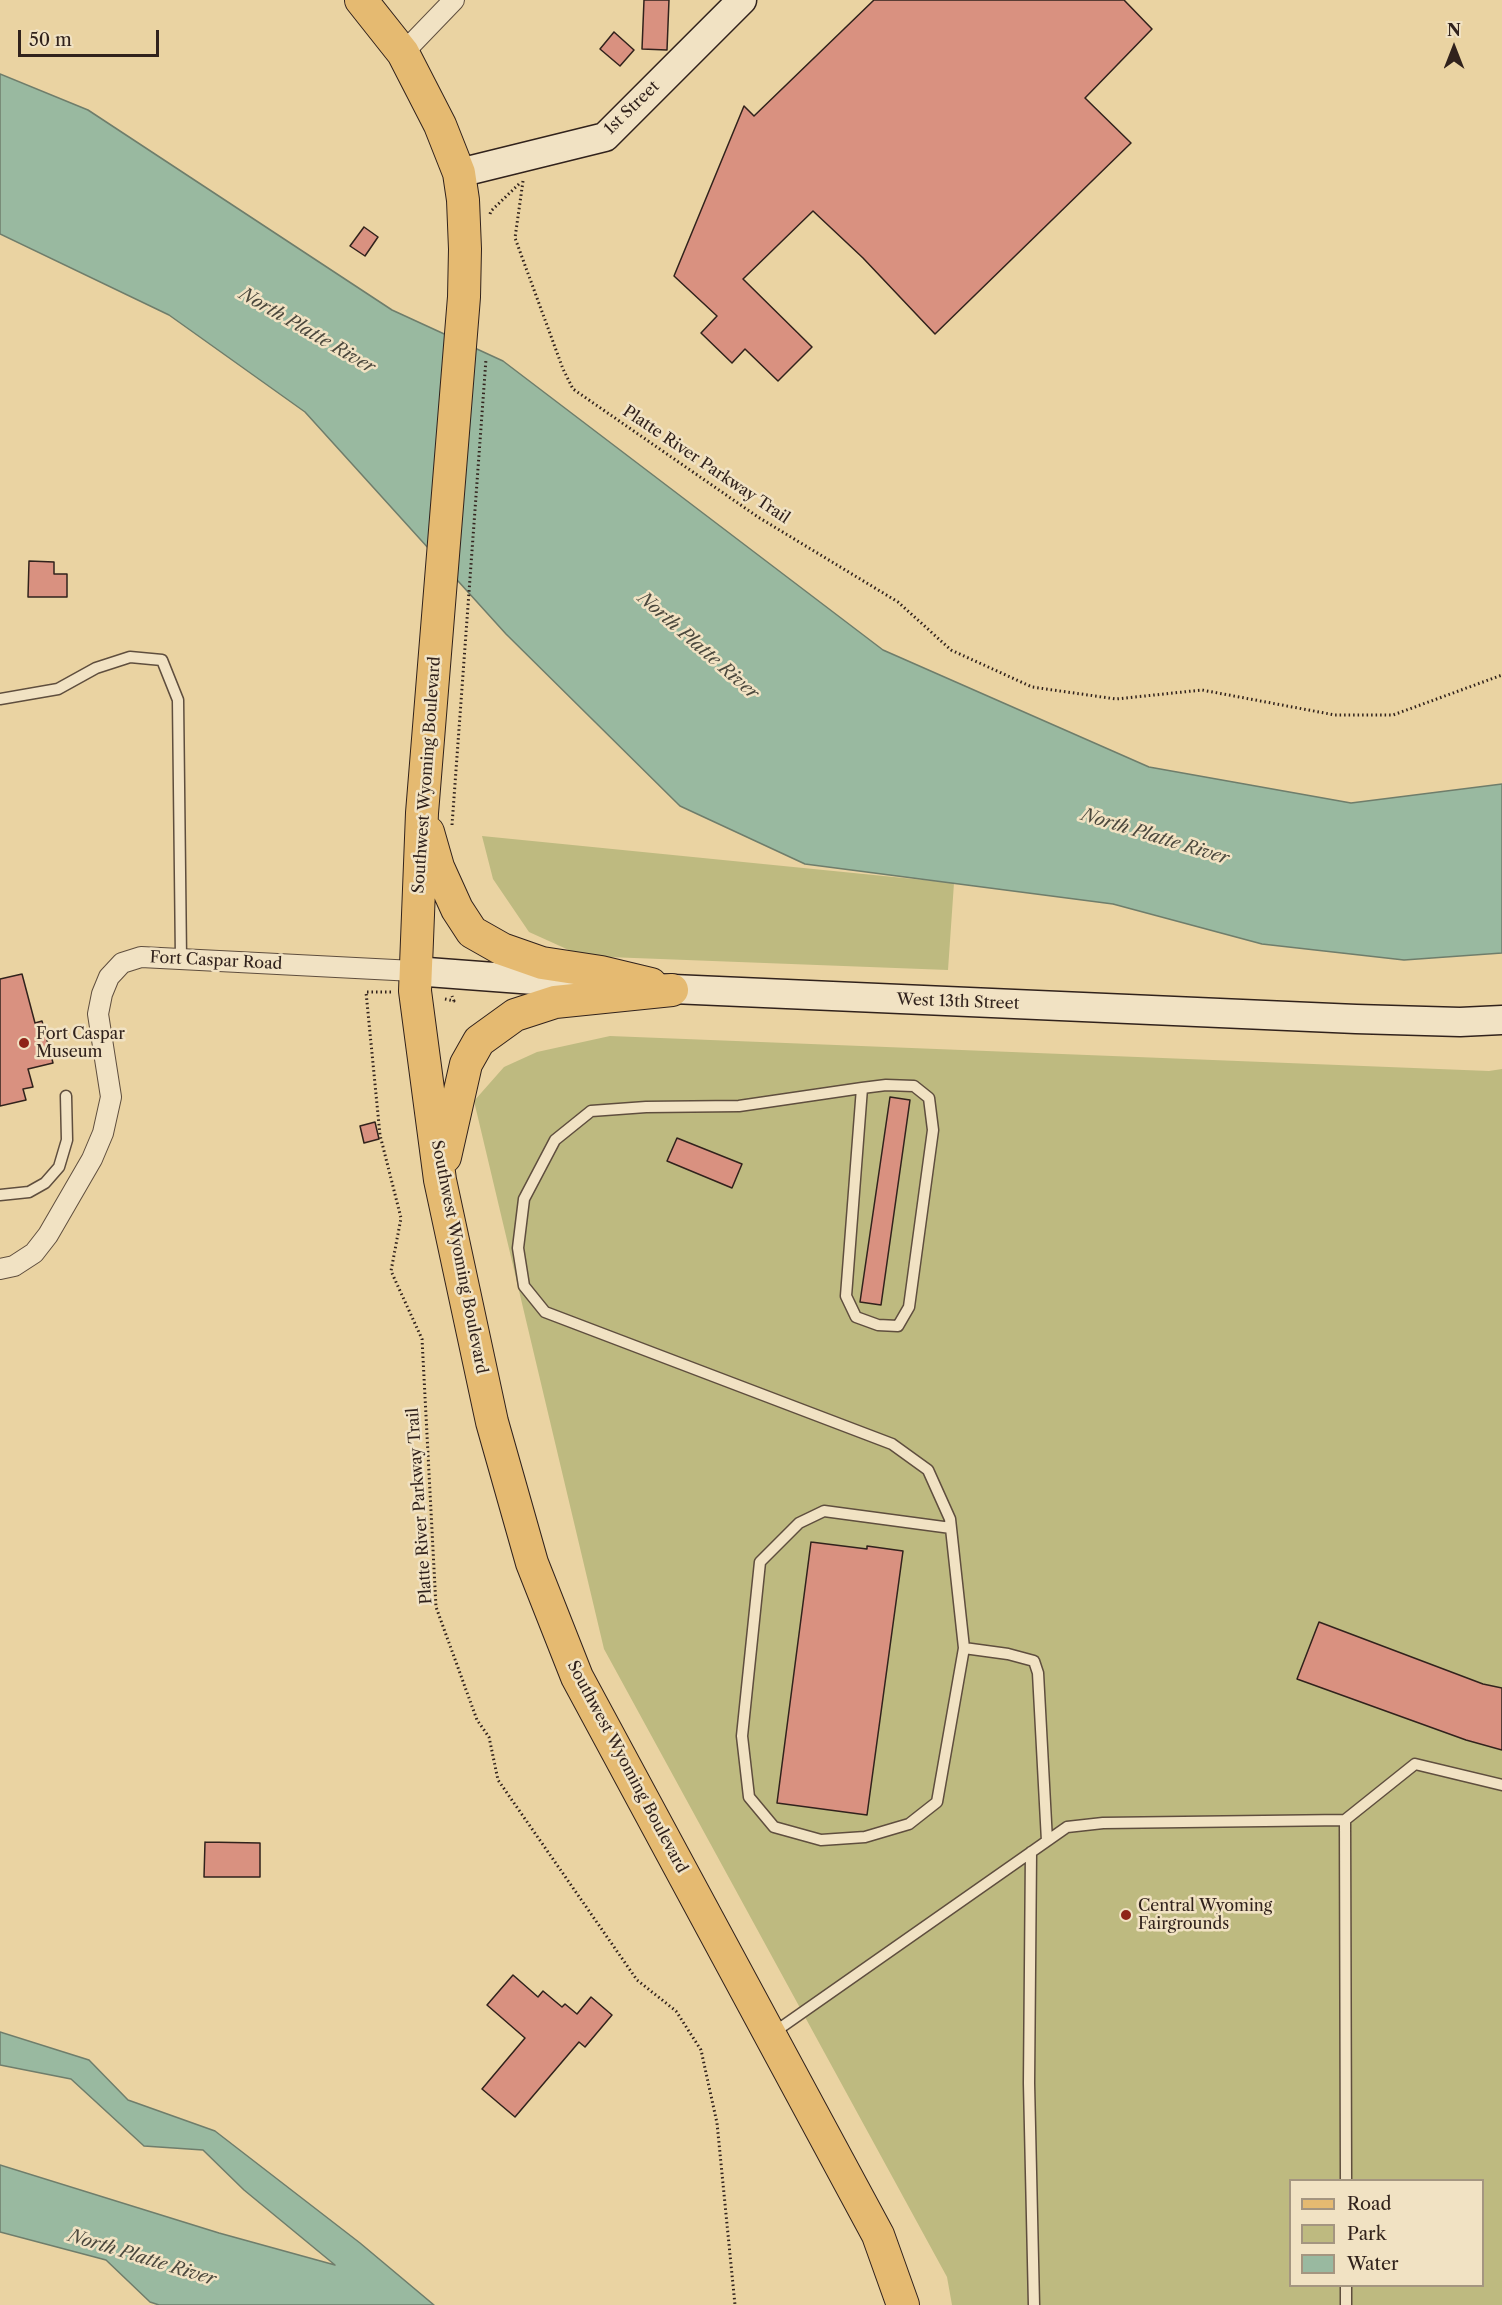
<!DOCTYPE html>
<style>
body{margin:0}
#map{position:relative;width:1502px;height:2305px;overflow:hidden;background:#ead3a2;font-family:"Libre Caslon Text",serif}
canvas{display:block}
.legend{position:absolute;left:1289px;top:2179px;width:195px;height:108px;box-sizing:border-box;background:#f1e2c3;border:2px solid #a49580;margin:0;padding:8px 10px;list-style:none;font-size:18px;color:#31221c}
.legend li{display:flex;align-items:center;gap:12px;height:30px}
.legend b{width:30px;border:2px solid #a49580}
.north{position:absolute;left:1424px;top:18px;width:60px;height:60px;-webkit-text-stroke:4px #f1e2c3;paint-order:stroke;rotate:0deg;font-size:16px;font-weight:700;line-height:24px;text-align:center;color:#31221c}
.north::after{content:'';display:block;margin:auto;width:21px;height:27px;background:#31221c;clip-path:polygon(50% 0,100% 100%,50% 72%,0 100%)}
.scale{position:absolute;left:18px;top:30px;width:141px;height:27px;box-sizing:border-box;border:3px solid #31221c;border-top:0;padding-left:8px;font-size:18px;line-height:21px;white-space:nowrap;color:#31221c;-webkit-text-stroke:4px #f1e2c3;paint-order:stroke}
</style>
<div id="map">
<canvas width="1502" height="2305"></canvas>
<ul class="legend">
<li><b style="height:8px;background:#e5ba71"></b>Road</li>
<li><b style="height:16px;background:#beba80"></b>Park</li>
<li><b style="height:16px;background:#99b9a0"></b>Water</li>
</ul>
<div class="north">N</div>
<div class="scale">50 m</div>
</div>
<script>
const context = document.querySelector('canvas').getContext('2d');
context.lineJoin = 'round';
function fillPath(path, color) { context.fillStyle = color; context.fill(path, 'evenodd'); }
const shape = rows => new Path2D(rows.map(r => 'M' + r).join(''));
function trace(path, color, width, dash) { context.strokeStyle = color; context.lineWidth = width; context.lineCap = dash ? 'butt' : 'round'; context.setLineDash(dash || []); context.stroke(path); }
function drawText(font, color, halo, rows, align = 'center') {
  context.font = font + ' "Libre Caslon Text",serif'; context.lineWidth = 5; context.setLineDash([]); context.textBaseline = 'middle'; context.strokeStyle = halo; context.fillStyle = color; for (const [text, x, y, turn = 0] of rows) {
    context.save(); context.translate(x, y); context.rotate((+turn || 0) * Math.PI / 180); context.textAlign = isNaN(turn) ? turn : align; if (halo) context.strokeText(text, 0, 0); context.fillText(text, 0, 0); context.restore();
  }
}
const green = shape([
 [482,836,954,883,948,970,582,956,529,932,493,879],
 [610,1036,1489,1071,1502,1069,1502,2305,952,2305,947,2277,604,1649,474,1101,504,1067,537,1052],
 [1290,2180,1482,2180,1482,2286,1290,2286]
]);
const water = shape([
 [0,74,88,110,392,310,503,361,883,650,1149,767,1351,803,1502,784,1502,953,1404,960,1262,944,1113,904,805,864,680,806,506,634,305,412,169,315,0,234,0,74],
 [0,2032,89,2060,128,2100,215,2131,360,2243,434,2305,159,2305,150,2302,106,2260,0,2232,0,2165,219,2233,335,2265,244,2190,203,2150,144,2146,71,2079,0,2065,0,2032]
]);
const building = shape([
 [644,0,669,0,667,50,642,49,644,0],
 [874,0,1124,0,1152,29,1085,98,1131,143,935,334,863,258,813,211,743,279,812,347,778,381,745,349,732,363,701,333,717,316,674,276,744,106,754,116,874,0],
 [614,32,634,50,620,66,600,49,614,32],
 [364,227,378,237,365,256,350,246,364,227],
 [29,561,54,562,54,574,67,574,67,597,28,597,29,561],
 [22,974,35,1023,42,1021,53,1063,28,1069,33,1087,23,1089,26,1100,0,1106,0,979,22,974],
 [890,1097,910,1100,881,1305,860,1302,890,1097],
 [375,1122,379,1139,364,1143,360,1126,375,1122],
 [677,1138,742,1164,732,1188,667,1161,677,1138],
 [811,1542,867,1549,867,1546,903,1551,867,1815,777,1803,811,1542],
 [1319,1622,1483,1684,1502,1688,1502,1750,1466,1740,1297,1679,1319,1622],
 [205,1842,260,1843,260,1877,204,1877,205,1842],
 [513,1975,538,1997,543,1991,562,2007,565,2004,577,2014,591,1997,612,2015,585,2047,579,2042,515,2117,482,2089,525,2038,487,2005,513,1975]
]);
const path = shape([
 [523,181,515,238,563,369,573,389,758,517,898,602,951,650,1032,687,1116,699,1202,690,1335,715,1393,715,1502,675],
 [490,214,491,211,520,183],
 [452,825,486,359],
 [391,992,366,992,380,1135,401,1218,391,1271,422,1339,436,1607,477,1720,489,1737,498,1780,637,1980,676,2011,701,2050,717,2123,735,2305],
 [445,999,454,1001,452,996]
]);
const lane = shape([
 [0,699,58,689,96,668,130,657,162,660,178,700,181,959],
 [862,1088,846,1296,856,1317,878,1325,898,1326,909,1307,933,1130,929,1098,914,1086,886,1085,862,1088,739,1106,646,1107,591,1111,555,1140,524,1199,518,1248,524,1286,545,1312,892,1444,928,1470,950,1519,964,1648,1008,1654,1034,1661,1038,1673,1047,1841],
 [0,1195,29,1192,45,1183,59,1167,67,1140,66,1096],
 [951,1528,824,1511,799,1523,760,1562,742,1736,749,1797,774,1827,821,1840,865,1837,909,1824,937,1802,964,1648],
 [1345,1820,1346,2180],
 [1031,1852,1029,2083,1034,2305],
 [773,2033,1067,1827,1103,1823,1345,1820,1415,1764,1502,1785],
 [1346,2286,1346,2305]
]);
const street = shape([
 [403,53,454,0],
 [0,1269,14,1266,34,1253,48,1235,92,1159,103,1133,111,1097,98,1014,102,994,109,977,122,963,141,957,414,971]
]);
const secondary = shape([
 [459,173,605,137,742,0],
 [414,971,601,985],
 [650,988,1356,1019,1460,1022,1502,1020]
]);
const primary = shape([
 [361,0,403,53,440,125,459,173,463,200,465,249,464,297,422,813,415,991,440,1180,492,1422,532,1563,577,1677,878,2235,903,2305],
 [428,832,438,867,457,909,472,932,502,949,542,963,601,972,651,984],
 [445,1157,466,1064,479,1041,515,1015,555,1002,672,990]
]);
const markers = [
 [24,1043,6,"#8f2418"],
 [1126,1915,6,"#8f2418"]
];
const streetNames = [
 ["1st Street",632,108,-44],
 ["Platte River Parkway Trail",706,465,34],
 ["Southwest Wyoming Boulevard",427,775,-86],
 ["Fort Caspar Road",216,961,3],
 ["West 13th Street",958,1002,2],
 ["Southwest Wyoming Boulevard",459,1257,79],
 ["Platte River Parkway Trail",420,1506,-94],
 ["Southwest Wyoming Boulevard",627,1767,62]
];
const poiNames = [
 ["Fort Caspar",36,1034],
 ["Museum",36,1052],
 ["Central Wyoming",1138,1906],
 ["Fairgrounds",1138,1924]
];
const waterNames = [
 ["North Platte River",307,331,30],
 ["North Platte River",698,646,41],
 ["North Platte River",1155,837,17],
 ["North Platte River",142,2258,17]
];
fillPath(green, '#beba80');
fillPath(water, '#99b9a0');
trace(water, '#6f7d6b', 1.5);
fillPath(building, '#d99180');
trace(building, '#31221c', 1.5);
trace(lane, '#5f4e3e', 13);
trace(street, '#5f4e3e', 22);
trace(secondary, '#31221c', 31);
trace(primary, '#31221c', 34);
trace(path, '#31221c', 3, [1.5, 3]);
trace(lane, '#f1e2c3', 10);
trace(street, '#f1e2c3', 20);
trace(secondary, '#f1e2c3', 28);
trace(primary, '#e5ba71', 32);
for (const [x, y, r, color] of markers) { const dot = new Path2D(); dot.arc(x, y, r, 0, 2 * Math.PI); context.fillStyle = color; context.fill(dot); trace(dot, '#f1e2c3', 2); }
drawText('16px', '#31221c', '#f1e2c3', streetNames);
drawText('16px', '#31221c', '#f1e2c3', poiNames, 'left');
drawText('italic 18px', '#4b483d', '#f1e2c3', waterNames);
</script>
